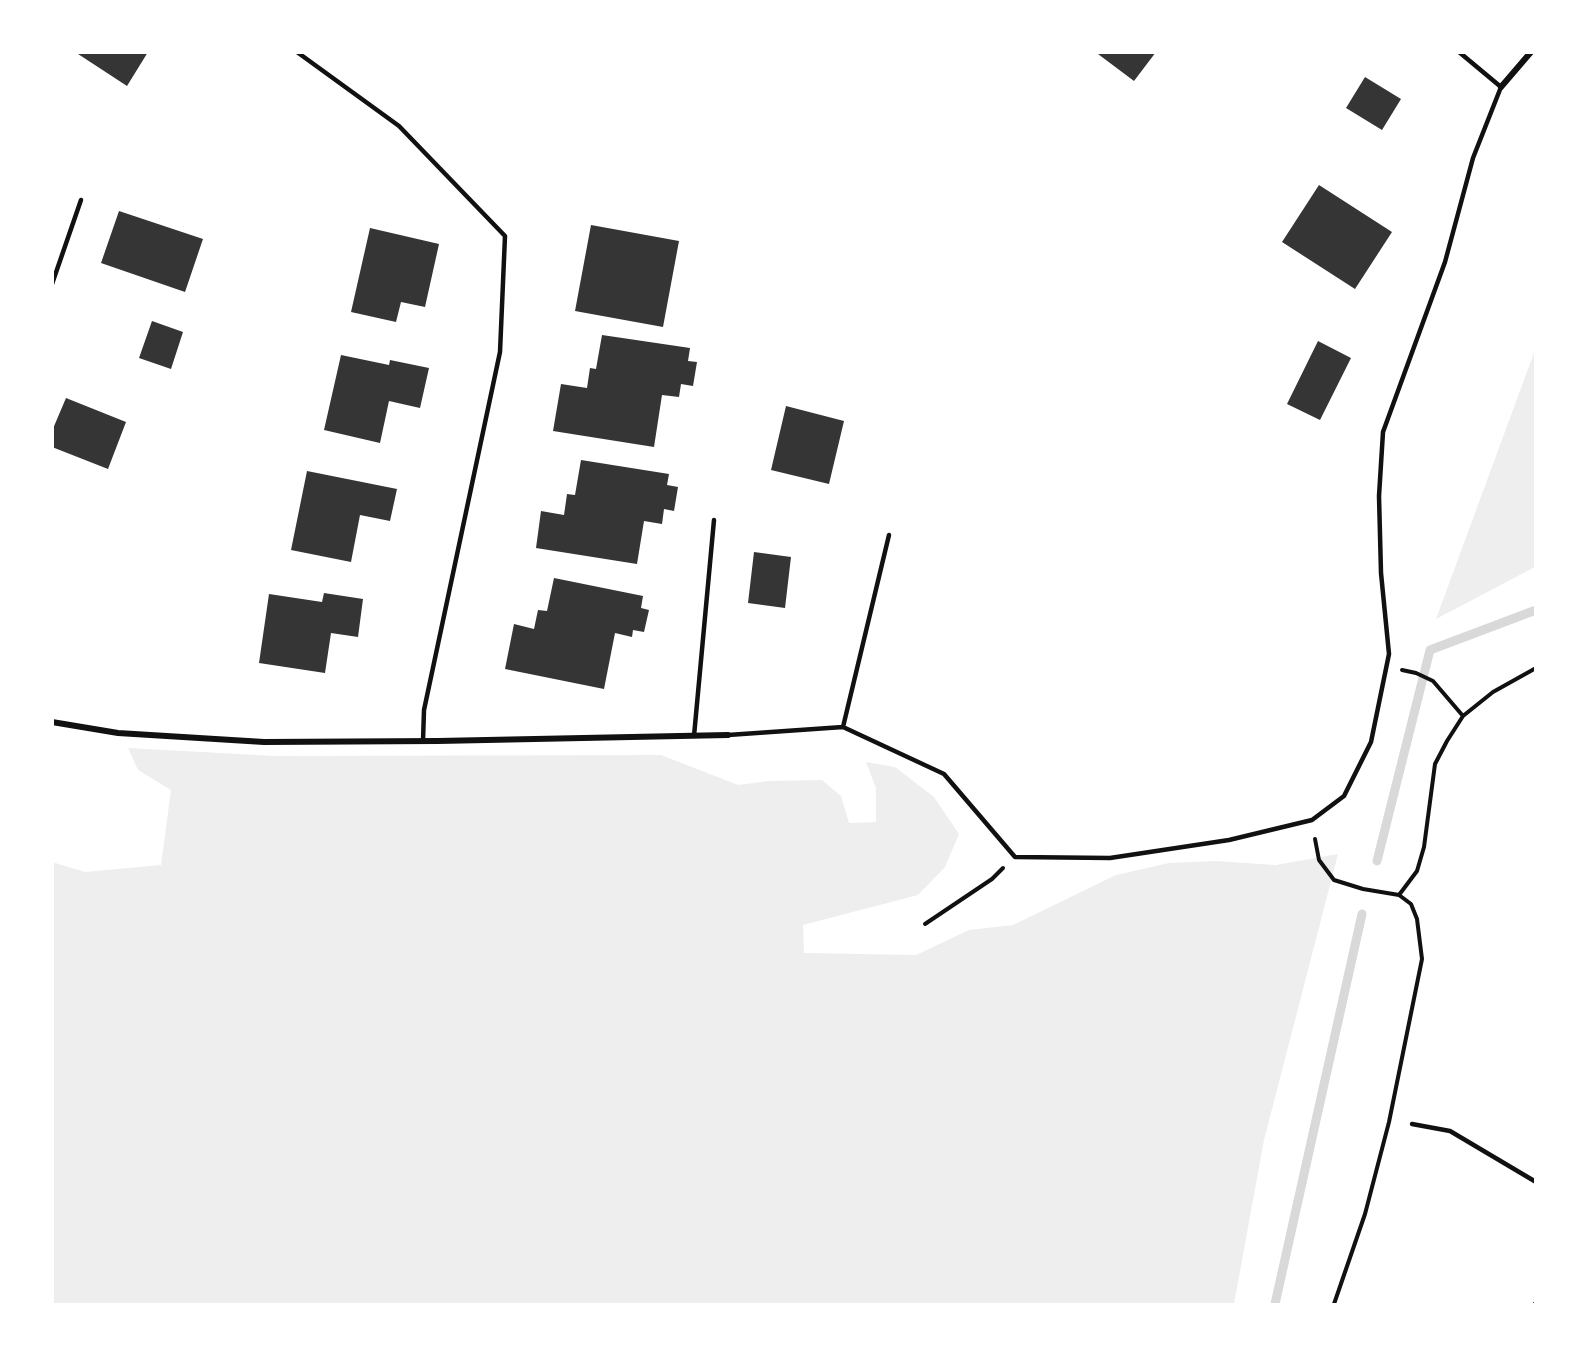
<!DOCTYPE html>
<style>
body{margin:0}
#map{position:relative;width:1588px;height:1357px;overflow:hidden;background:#fff;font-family:"Source Sans 3",sans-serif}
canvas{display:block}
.frame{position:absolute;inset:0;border:54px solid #fff;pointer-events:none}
</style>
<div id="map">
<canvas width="1588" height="1357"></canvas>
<div class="frame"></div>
</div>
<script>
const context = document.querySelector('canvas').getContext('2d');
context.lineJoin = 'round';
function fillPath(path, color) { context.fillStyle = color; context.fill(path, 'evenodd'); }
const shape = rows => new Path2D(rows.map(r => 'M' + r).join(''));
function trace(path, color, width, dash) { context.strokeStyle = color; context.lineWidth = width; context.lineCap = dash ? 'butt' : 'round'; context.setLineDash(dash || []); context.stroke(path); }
const green = shape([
 [1535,350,1535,567,1436,619],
 [128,748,275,756,661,755,738,785,769,781,822,780,841,796,849,823,876,822,876,788,866,762,895,767,934,797,959,834,945,867,918,895,803,925,804,953,916,955,969,930,1013,925,1116,875,1169,863,1216,861,1276,865,1338,854,1264,1140,1234,1304,53,1304,52,862,85,872,161,865,171,790,138,770]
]);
const stream = shape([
 [1377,861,1430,650,1536,610],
 [1275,1304,1362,914]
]);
const building = shape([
 [75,52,148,52,127,86],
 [1100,52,1156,52,1134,81,1098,54],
 [1365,77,1401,99,1382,130,1346,108],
 [1319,185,1392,232,1355,289,1282,242],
 [119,211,203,239,185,292,101,263],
 [591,225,679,241,663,327,575,311],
 [370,228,439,244,425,307,401,302,396,322,351,312],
 [152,321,183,332,171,369,139,358],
 [602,335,690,348,688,361,697,362,693,386,681,384,679,397,662,395,654,447,553,431,561,384,587,388,590,368,596,369],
 [1318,341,1351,358,1320,420,1287,404],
 [341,355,389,365,390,360,429,368,420,408,389,401,380,443,324,430],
 [66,398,126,422,108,469,52,447,52,431],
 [786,406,844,421,829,484,771,470],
 [581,460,669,474,667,485,678,487,674,511,664,509,662,524,644,521,637,564,536,548,541,511,564,515,567,494,575,495],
 [307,471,397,489,390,521,360,515,351,562,291,550],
 [754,552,791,557,785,608,748,603],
 [554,578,643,596,641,608,649,610,644,632,633,630,632,637,615,633,604,689,505,669,514,624,534,629,538,610,547,611],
 [324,593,363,599,358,637,331,633,325,673,259,663,269,594,322,602]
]);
const path = shape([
 [1402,670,1416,673,1433,681,1463,716],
 [1315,839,1319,860,1334,880,1363,889,1399,895,1411,904,1417,919,1422,959,1389,1122,1365,1214,1334,1304],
 [1399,895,1417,871,1424,847,1435,764,1447,741,1463,716,1493,692,1536,668],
 [925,924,992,879,1003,868]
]);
const service = shape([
 [297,52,399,126,505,236,500,352,424,710,423,741],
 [52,284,81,200],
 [843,727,889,535],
 [728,735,843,727,944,774,1015,857,1110,858,1229,840,1312,820,1344,796,1371,742,1389,654,1381,573,1379,496,1383,432,1445,262,1473,158,1501,87,1459,52],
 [694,736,714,520],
 [1412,1124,1450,1131,1536,1182],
 [1535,1304,1536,1304]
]);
const minor = shape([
 [1501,87,1531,52],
 [52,722,118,733,264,742,438,741,728,735]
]);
fillPath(green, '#eee');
trace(stream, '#d9d9d9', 9);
fillPath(building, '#353535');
trace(path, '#111', 4);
trace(service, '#111', 4.5);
trace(minor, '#111', 6);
</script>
